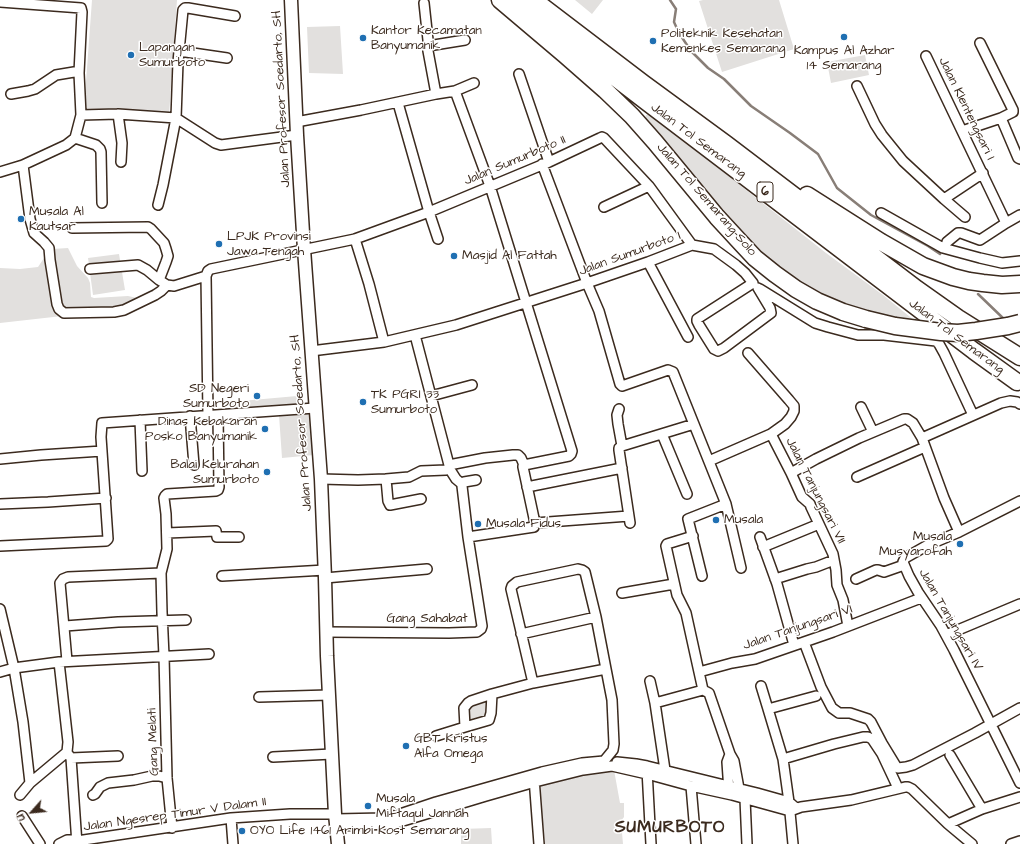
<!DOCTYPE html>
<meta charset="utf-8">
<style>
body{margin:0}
#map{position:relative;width:1020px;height:844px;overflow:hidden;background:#fff;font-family:"Architects Daughter",sans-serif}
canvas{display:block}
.north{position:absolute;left:12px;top:792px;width:40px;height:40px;-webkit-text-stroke:3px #fff;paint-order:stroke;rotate:243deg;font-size:11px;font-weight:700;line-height:16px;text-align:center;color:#3b2a1e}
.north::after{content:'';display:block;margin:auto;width:14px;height:18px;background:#3b2a1e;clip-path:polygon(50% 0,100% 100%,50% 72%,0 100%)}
</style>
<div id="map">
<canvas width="1020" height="844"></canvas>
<div class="north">U</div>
</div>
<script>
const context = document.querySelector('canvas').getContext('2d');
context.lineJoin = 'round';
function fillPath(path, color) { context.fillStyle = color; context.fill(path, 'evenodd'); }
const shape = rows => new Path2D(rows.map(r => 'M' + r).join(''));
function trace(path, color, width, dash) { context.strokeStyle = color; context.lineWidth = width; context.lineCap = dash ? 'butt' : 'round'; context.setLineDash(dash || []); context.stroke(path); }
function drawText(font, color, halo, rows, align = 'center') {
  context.font = font + ' "Architects Daughter",sans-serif'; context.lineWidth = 3; context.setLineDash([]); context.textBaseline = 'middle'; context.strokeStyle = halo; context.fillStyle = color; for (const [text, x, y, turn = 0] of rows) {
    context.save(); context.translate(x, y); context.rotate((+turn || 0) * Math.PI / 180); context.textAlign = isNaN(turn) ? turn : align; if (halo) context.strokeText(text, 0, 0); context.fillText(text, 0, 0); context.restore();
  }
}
const green = shape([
 [92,0,177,0,169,115,84,109],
 [575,0,603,0,592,14],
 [703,0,779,0,794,49,722,72,699,1],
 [340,26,343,74,309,73,307,27],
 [865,55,869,75,831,83,827,62],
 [651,114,662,120,707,159,826,253,883,295,920,325,870,315,827,296,783,270,761,251,719,205,654,130,645,118,646,115],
 [68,248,77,266,88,278,90,283,91,297,94,298,128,296,137,298,141,304,98,312,0,323,0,268,20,269,38,267,46,255,52,249],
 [119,254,125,290,93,295,88,258],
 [297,396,298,404,231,409,230,402],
 [310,413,314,455,282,458,279,415],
 [480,702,485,702,489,709,488,713,483,718,471,721,468,720,465,709],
 [614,770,620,803,624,803,624,817,621,821,623,844,545,844,542,813,540,801,541,785,581,772],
 [491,828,492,844,461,844,461,829]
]);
const stream = shape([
 [670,0,676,9,674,22,679,33,691,51,708,68,724,79,751,106,790,133,818,154,837,188,871,215,928,246,940,254],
 [978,294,1005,320]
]);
const minor = shape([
 [0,2,81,8,82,12,79,73],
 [424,3,428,40,428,51,436,94],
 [980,43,1013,110,1013,112,1001,118],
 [428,46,465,40],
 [179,51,227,58],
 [926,56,1006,223],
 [519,74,549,162],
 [857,86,875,124,882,135,903,161,944,199,983,173],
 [455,91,474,83],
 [11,94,28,91,35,89,56,75,74,72,79,73,81,115],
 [398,103,429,212,438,239],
 [118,114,122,143,121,162],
 [296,122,361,110,436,94,455,91,490,186,572,451,571,454,569,456,524,465,523,466,523,467,535,523,534,527,468,537],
 [962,131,1001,118,1018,158,1020,159],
 [75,138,96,145,100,149,101,152,102,203],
 [542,164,587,283,599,311,620,384,622,386,668,370,673,372,726,504,741,568],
 [23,165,30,219,34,233,44,242,49,248,50,260,57,304,59,309,64,313,114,312,124,310,155,295,161,291,167,285],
 [0,172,23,165,66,145,75,138,81,115,118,114,176,118,215,143,221,145,297,135],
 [944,199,965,217],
 [158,205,163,185,176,118,178,62,183,10,185,8,188,8,235,16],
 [604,207,649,186],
 [881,213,943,248,980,258,1002,263,1020,261],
 [72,228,148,227,151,229,164,243,166,249,168,256,166,262,159,280,167,285,174,286,206,276],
 [355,239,369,284,384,342],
 [947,242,958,233,961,233,980,240,1006,223,1020,215],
 [648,262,688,337],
 [90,269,138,265,147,270,159,280],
 [760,289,815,323,828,327,858,335,884,335,936,341,939,344,944,353,973,415],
 [415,335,449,465,449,468,446,470,421,471,409,477,386,479,388,501,390,505,421,499],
 [311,351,384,342,456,325,587,283,648,262,692,245,714,249,736,265,745,273,753,283,697,319,697,321,699,325,714,349,718,351,724,348,771,313,770,308,758,288],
 [748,353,789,400,794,406,794,411,791,417,785,424,771,434],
 [431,396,472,385],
 [861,407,873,432],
 [619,409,617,415,618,424,622,446],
 [208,415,206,276,208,271,211,269,355,239,429,212,549,162,600,138,602,137,604,138,649,186,692,245],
 [190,416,194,465],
 [140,420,142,471],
 [662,434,687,494],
 [922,438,1001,403,1010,401,1017,402,1020,404],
 [0,459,41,455,102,451],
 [709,461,771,434,791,473,801,495,802,497,810,504,811,507,833,554,836,570,837,585,843,600,848,626],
 [449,465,485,458,513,455,518,455,521,458,524,465],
 [449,468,456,479,462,484],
 [791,473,816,459,859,438,904,419,907,419,913,423,922,438,944,498,959,532],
 [857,477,925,447],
 [321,479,358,480,386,479],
 [527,487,622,468],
 [1020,501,959,532,928,545,905,558,903,562,909,576,918,592,941,626,954,650,1020,783],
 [0,504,48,502,106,498],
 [535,523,629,516],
 [630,523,619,450,619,448,622,446,694,424],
 [167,533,216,531,217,537,239,537],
 [693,536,667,544,666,546,677,595,686,613,699,672],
 [760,537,777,584,794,645],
 [0,546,106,541,108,539,101,437,102,423,315,408],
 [763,547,819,524],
 [222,576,325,570],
 [702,576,688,519,726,504],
 [325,578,427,569],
 [775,579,807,569,816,567,834,560],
 [856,579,876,570,878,570,884,572,904,565],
 [622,593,674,584],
 [0,609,14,668,23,722,30,783],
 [65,626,118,622,186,620],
 [327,632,449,633,477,632,481,629,482,626,468,537,462,486,462,484,464,482,476,480],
 [521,634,596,617],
 [946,635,1020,604],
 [804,642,821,687,832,708,839,713,850,713,868,719,871,722,882,743,896,766,898,768,906,767,913,765,975,733,1020,708],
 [67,661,60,583,63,579,68,577,161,573],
 [0,672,14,668,59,662,209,654],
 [650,681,655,703,665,770],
 [533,683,511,589,512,586,517,582,578,569,582,570,585,572,596,617,606,669],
 [761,686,768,709],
 [703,690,699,672,732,663,755,659,833,632,921,598],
 [492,694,491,713,489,720,465,727,464,708,468,703,471,701,492,694,533,683,606,669,612,700,614,744,613,750,604,761],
 [259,697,329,695],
 [655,703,703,690,709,693,730,754,734,761,740,794],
 [436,736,465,727],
 [68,754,71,758,118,756],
 [950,755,982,809],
 [273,757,332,754],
 [71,758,77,844],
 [783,759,834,744,863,737,868,737,872,739,882,754,898,788],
 [617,762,636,764,647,766,757,793,789,802,796,808],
 [647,770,651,844],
 [534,778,539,844],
 [691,786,696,844],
 [729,791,727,762,730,754],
 [20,795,30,783,67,752,68,742,59,662],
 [93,795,95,794,100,787,108,783,134,780,152,776,159,776,167,778],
 [745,799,747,844],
 [22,816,40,844],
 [231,818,233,844],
 [336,819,384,818,394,816,436,802,542,772,582,763,604,761],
 [948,824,972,844],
 [336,826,393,824,486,796,535,782,583,770,612,766,647,774,691,786,732,795,790,811,801,807,851,800,905,787,908,787,912,789,948,824,982,809,1020,797],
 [172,828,167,778,164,656,162,612,161,573,167,549,166,514,164,498,165,496,167,494,216,491,218,490,219,487,218,415],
 [59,844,67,840,71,840,77,841,231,818,290,814,335,814],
 [793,844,789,802,783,759,768,709,816,696],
 [1011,844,1020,841]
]);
const secondary = shape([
 [291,0,297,135,304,249,321,479,325,578,327,656,335,814,338,844]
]);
const motorway = shape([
 [500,0,565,55,605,90,632,116,655,142,717,217,741,243,755,258,775,274,796,289,817,301,843,312,866,319],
 [514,0,644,100,974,351,1017,382],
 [534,0,643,83,726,144,917,289,958,318,1020,357],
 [807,195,881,242,923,266,953,277,969,281,983,283,1002,285,1020,284]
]);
const motorwayBridge = shape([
 [866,319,895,326,941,332,958,333,976,331,1008,326,1020,323]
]);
const markers = [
 [844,37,4,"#1f6fb2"],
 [363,38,4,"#1f6fb2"],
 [653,41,4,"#1f6fb2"],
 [131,55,4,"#1f6fb2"],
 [21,219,4,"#1f6fb2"],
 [219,244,4,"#1f6fb2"],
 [454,256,4,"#1f6fb2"],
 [257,396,4,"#1f6fb2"],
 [363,402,4,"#1f6fb2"],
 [265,429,4,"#1f6fb2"],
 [267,472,4,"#1f6fb2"],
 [716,520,4,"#1f6fb2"],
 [478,524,4,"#1f6fb2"],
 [960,544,4,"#1f6fb2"],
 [406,746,4,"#1f6fb2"],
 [368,806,4,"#1f6fb2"],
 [242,831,4,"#1f6fb2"]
];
const shields = [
 [765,192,16]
];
const shieldNames = [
 ["6",765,192]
];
const poiNames = [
 ["Kantor Kecamatan",371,31],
 ["Banyumanik",371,46],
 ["Politeknik Kesehatan",661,34],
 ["Kemenkes Semarang",661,49],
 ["Lapangan",139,48],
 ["Sumurboto",139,63],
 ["Kampus Al Azhar",844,51,"center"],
 ["14 Semarang",844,66,"center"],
 ["Musala Al",29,212],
 ["Kautsar",29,227],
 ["LPJK Provinsi",227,237],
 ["Jawa Tengah",227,252],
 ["Masjid Al Fattah",462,256],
 ["SD Negeri",249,389,"right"],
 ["Sumurboto",249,404,"right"],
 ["TK PGRI 33",371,395],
 ["Sumurboto",371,410],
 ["Dinas Kebakaran",257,422,"right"],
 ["Posko Banyumanik",257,437,"right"],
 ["Balai Kelurahan",259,465,"right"],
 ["Sumurboto",259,480,"right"],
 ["Musala",724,520],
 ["Musala Fidus",486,524],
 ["Musala",952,537,"right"],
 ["Musyarofah",952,552,"right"],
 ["GBT Kristus",414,739],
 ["Alfa Omega",414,754],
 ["Musala",376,799],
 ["Miftaqul Jannah",376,814],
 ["OYO Life 1461 Arimbi Kost Semarang",250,831]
];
const streetNames = [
 ["Jalan Profesor Soedarto, SH",282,99,-93],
 ["Jalan Klentengsari I",966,109,64],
 ["Jalan Tol Semarang",698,141,37],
 ["Jalan Sumurboto II",515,161,-23],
 ["Jalan Tol Semarang–Solo",706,200,49],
 ["Jalan Sumurboto I",630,254,-20],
 ["Jalan Tol Semarang",956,337,37],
 ["Jalan Profesor Soedarto, SH",302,423,-94],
 ["Jalan Tanjungsari VII",815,491,63],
 ["Gang Sahabat",427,619],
 ["Jalan Tanjungsari IV",950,620,60],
 ["Jalan Tanjungsari VI",798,628,-19],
 ["Gang Melati",154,742,-92],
 ["Jalan Ngesrep Timur V Dalam II",175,815,-8]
];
const districtNames = [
 ["SUMURBOTO",670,828]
];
fillPath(green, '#e2e0de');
trace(stream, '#887e77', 2.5);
trace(minor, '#3b2a1e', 12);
trace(secondary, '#3b2a1e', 15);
trace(motorway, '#3b2a1e', 19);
trace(minor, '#fff', 9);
trace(secondary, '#fff', 12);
trace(motorway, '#fff', 16);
trace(motorwayBridge, '#3b2a1e', 19, []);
trace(motorwayBridge, '#fff', 16);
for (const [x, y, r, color] of markers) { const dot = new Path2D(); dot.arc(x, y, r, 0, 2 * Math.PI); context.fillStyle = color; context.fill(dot); trace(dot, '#fff', 1.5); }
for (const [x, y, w] of shields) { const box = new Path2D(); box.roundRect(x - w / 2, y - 10, w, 20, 3); context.fillStyle = '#fff'; context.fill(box); trace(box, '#3b2a1e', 1); }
drawText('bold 12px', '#3b2a1e', null, shieldNames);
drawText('13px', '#3b2a1e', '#fff', poiNames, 'left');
drawText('13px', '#3b2a1e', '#fff', streetNames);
context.letterSpacing = '1px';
drawText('bold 17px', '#3b2a1e', '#fff', districtNames);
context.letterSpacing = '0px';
</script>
